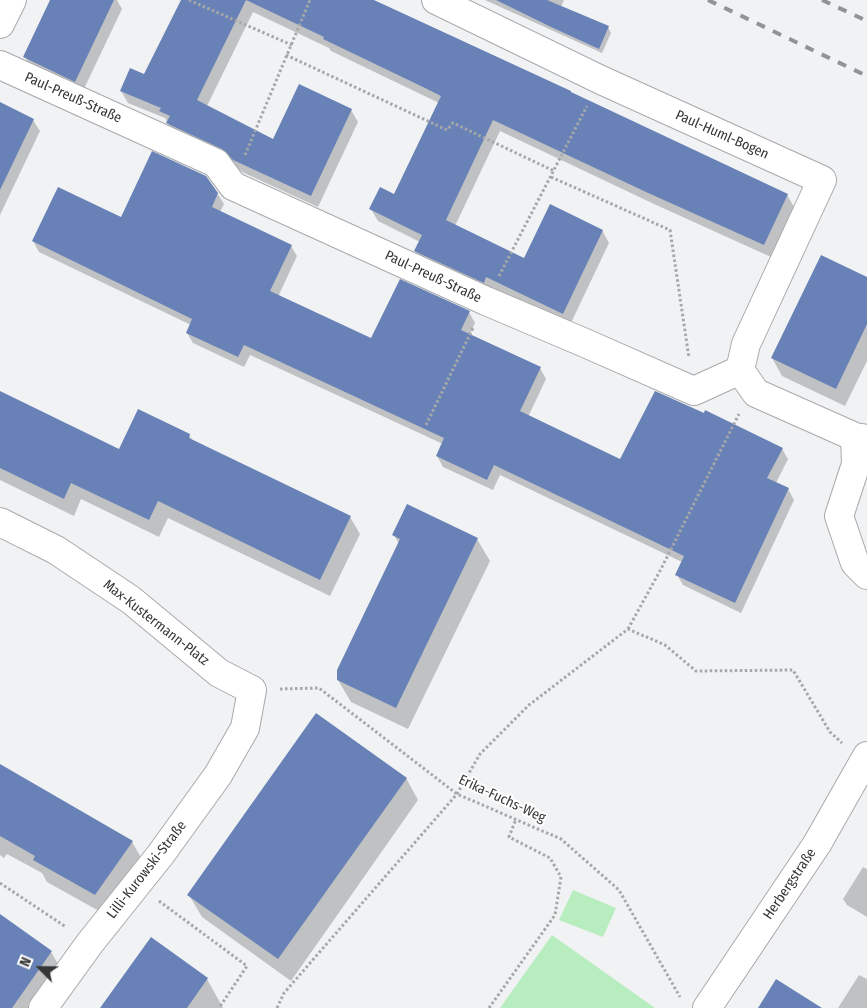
<!DOCTYPE html>
<meta charset="utf-8">
<style>
body{margin:0}
#map{position:relative;width:867px;height:1008px;overflow:hidden;background:#f1f2f4;font-family:"Fira Sans Condensed",sans-serif}
canvas{display:block}
.north{position:absolute;left:15px;top:943px;width:50px;height:50px;-webkit-text-stroke:4px #fff;paint-order:stroke;rotate:293deg;font-size:14px;font-weight:700;line-height:20px;text-align:center;color:#363637}
.north::after{content:'';display:block;margin:auto;width:18px;height:22px;background:#363637;clip-path:polygon(50% 0,100% 100%,50% 72%,0 100%)}
</style>
<div id="map">
<canvas width="867" height="1008"></canvas>
<div class="north">N</div>
</div>
<script>
const context = document.querySelector('canvas').getContext('2d');
context.lineJoin = 'round';
function fillPath(path, color) { context.fillStyle = color; context.fill(path, 'evenodd'); }
const shape = rows => new Path2D(rows.map(r => 'M' + r).join(''));
function trace(path, color, width, dash) { context.strokeStyle = color; context.lineWidth = width; context.lineCap = dash ? 'butt' : 'round'; context.setLineDash(dash || []); context.stroke(path); }
function drawText(font, color, halo, rows, align = 'center') {
  context.font = font + ' "Fira Sans Condensed",sans-serif'; context.lineWidth = 4; context.setLineDash([]); context.textBaseline = 'middle'; context.strokeStyle = halo; context.fillStyle = color; for (const [text, x, y, turn = 0] of rows) {
    context.save(); context.translate(x, y); context.rotate((+turn || 0) * Math.PI / 180); context.textAlign = isNaN(turn) ? turn : align; if (halo) context.strokeText(text, 0, 0); context.fillText(text, 0, 0); context.restore();
  }
}
const green = shape([
 [573,890,616,908,603,937,559,920],
 [552,935,655,1008,500,1008]
]);
const shadow = shape([
 [52,0,117,0,122,9,82,93,32,68,25,57],
 [182,0,371,0,787,195,794,207,771,257,654,204,500,131,455,226,525,260,602,230,609,243,570,325,493,289,491,294,423,263,415,251,420,242,378,221,371,209,395,195,439,103,331,51,329,48,253,12,207,106,274,140,351,110,358,122,318,207,242,172,231,161,174,135,165,118,128,103,121,91,145,76],
 [485,0,564,0,561,7,608,27,611,33,602,53],
 [0,104,33,120,40,131,0,215],
 [217,193,224,204,220,212,291,246,297,256,278,297,372,340,469,312,475,323,470,335,540,368,546,379,528,417,620,461,782,449,788,459,776,483,788,489,794,500,741,613,683,585,677,575,682,562,500,475,493,490,443,467,437,456,443,444,250,355,244,367,193,343,187,333,191,325,39,252,33,241],
 [867,278,867,361,845,406,782,376,772,358],
 [0,393,119,450,189,435,193,441,350,517,360,534,330,596,168,518,159,537,81,499,74,516,0,480],
 [394,535,477,539,490,561,408,729,351,702,338,680,399,544],
 [0,766,132,842,145,864,108,916,47,882,42,873,7,854,4,858,0,855],
 [406,778,418,800,291,981,202,917,189,895],
 [863,867,867,869,867,917,847,905,843,899],
 [0,916,51,952,61,969,34,1008,0,1008],
 [859,975,867,979,867,1008,838,1008],
 [207,979,223,1008,102,1008]
]);
const building = shape([
 [50,0,114,0,75,82,23,57],
 [181,0,374,0,571,91,571,92,788,194,764,245,646,192,493,120,446,220,524,258,550,204,603,230,563,314,486,277,484,283,414,251,422,235,369,209,380,187,394,194,441,96,425,88,323,39,324,37,246,0,197,100,273,139,299,84,352,109,311,196,233,160,222,149,166,123,170,116,159,111,161,108,120,91,130,68,144,74],
 [496,0,547,0,609,26,599,49,549,26],
 [0,102,34,119,0,190],
 [152,151,206,176,218,193,212,207,292,245,270,291,371,338,400,279,470,311,461,330,541,367,520,411,620,459,655,391,704,413,705,410,783,448,767,478,789,488,735,603,675,575,684,556,494,465,487,480,436,456,444,438,244,345,238,357,186,333,192,319,32,241,58,187,121,217],
 [821,255,867,277,867,324,836,389,771,358],
 [0,391,119,449,138,409,190,434,189,438,351,516,320,580,158,501,149,520,71,483,64,499,0,468],
 [407,504,478,538,396,708,337,680,337,670,400,539,392,535],
 [316,713,407,778,278,959,187,895],
 [0,764,133,841,95,895,33,860,35,856,0,836],
 [0,914,52,951,12,1008,0,1008],
 [151,937,208,978,187,1008,100,1008],
 [776,979,822,1008,758,1008]
]);
const path = shape([
 [189,0,292,45],
 [286,55,447,130,453,123,554,171],
 [245,155,310,0],
 [551,177,670,230,689,358],
 [499,276,587,106],
 [426,425,474,326],
 [628,629,661,569,739,414],
 [280,689,319,688,457,794,561,839,619,890,680,997],
 [0,883,66,927],
 [159,901,247,966,219,1008],
 [277,1008,284,993,457,794,480,754,529,705,628,629,665,645,696,671,793,670,830,732,842,743],
 [489,1008,555,915,561,877,550,858,509,837,516,819]
]);
const minor = shape([
 [436,0,601,80,822,180,746,344,740,370],
 [0,24,12,0],
 [0,65,216,163,233,186,486,301,585,343,694,391,740,370],
 [740,370,756,393,855,437,867,439],
 [855,437,856,464,839,516,855,563,867,575],
 [0,522,56,550,131,600,219,673,252,690,245,728,218,775,161,854,90,943,43,1008],
 [707,1008,817,844,867,756]
]);
const rail = shape([
 [708,0,867,76],
 [822,0,867,21]
]);
const streetNames = [
 ["Paul-Preuß-Straße",73,98,24],
 ["Paul-Huml-Bogen",722,135,24],
 ["Paul-Preuß-Straße",433,277,25],
 ["Max-Kustermann-Platz",156,623,38],
 ["Erika-Fuchs-Weg",502,799,25],
 ["Lilli-Kurowski-Straße",147,870,-52],
 ["Herbergstraße",790,884,-56]
];
fillPath(green, '#b7edbf');
fillPath(shadow, '#0003');
fillPath(building, '#6882b7');
trace(minor, '#a8a9ab', 30);
trace(path, '#a6a7a8', 3, [2.5, 2.5]);
trace(minor, '#fff', 28);
trace(rail, '#929394', 4, [9, 9]);
drawText('14px', '#363637', '#fff', streetNames);
</script>
